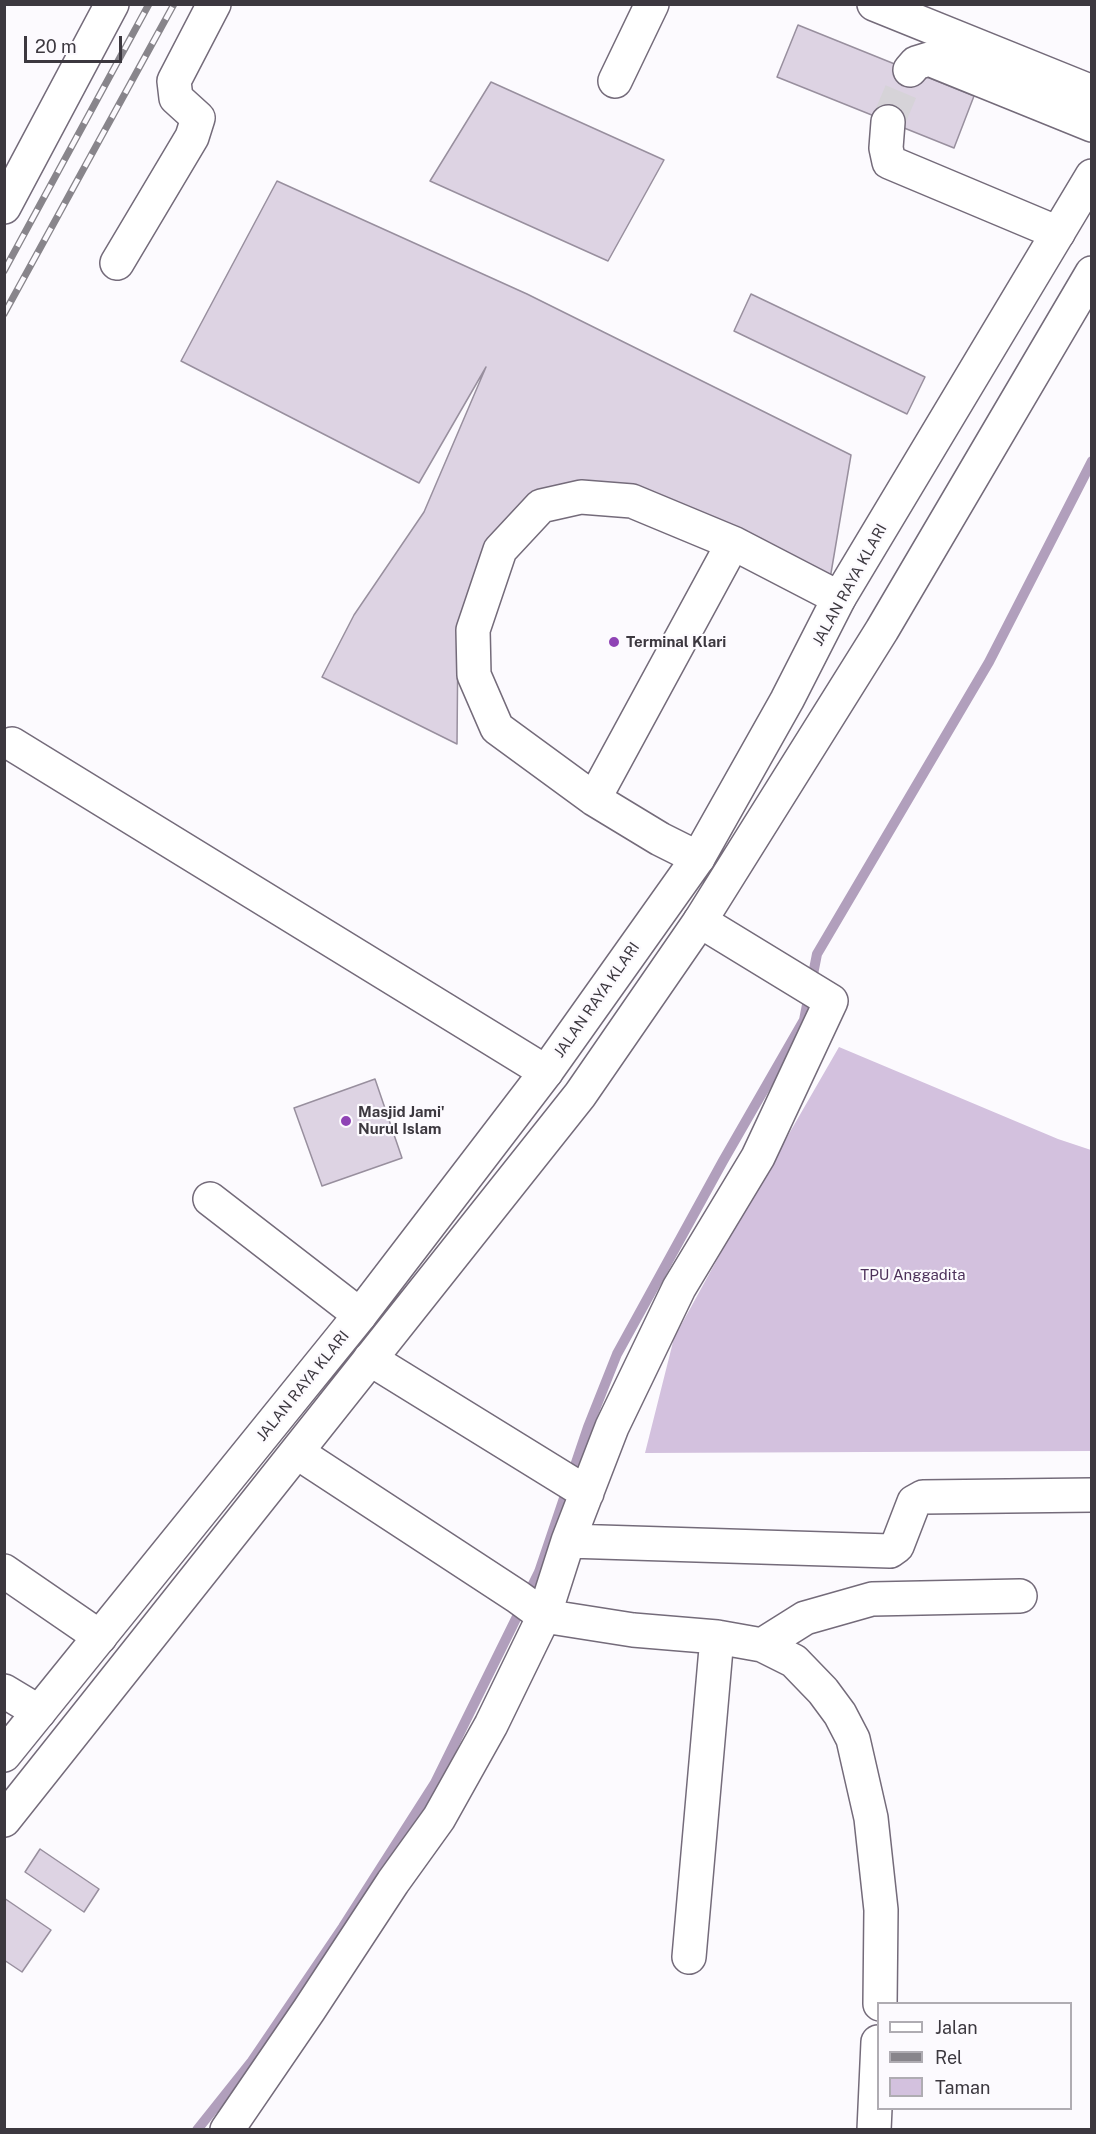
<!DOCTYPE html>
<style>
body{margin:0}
#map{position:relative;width:1096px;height:2134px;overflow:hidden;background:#fcfafe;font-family:"Public Sans",sans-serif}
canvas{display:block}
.frame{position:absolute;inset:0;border:6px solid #3c383f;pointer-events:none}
.legend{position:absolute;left:877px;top:2002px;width:195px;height:108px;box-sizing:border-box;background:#fcfafe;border:2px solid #afacb2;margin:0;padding:8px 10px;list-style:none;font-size:18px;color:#3c383f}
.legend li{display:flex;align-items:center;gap:12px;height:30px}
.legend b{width:30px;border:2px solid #afacb2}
.scale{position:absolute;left:24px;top:36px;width:98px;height:27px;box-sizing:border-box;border:3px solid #3c383f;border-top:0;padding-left:8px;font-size:18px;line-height:21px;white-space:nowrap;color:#3c383f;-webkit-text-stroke:4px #fcfafe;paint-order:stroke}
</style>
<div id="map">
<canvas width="1096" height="2134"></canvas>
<div class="frame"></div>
<ul class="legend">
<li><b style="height:8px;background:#fff"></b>Jalan</li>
<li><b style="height:8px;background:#88858b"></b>Rel</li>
<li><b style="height:16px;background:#d3c1de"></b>Taman</li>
</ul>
<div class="scale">20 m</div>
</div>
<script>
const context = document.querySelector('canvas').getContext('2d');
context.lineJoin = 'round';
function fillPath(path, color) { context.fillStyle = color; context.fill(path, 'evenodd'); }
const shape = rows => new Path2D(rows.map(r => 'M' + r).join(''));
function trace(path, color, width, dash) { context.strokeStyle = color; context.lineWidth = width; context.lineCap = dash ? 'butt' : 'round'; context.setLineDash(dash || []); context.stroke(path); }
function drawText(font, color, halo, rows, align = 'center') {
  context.font = font + ' "Public Sans",sans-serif'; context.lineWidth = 4.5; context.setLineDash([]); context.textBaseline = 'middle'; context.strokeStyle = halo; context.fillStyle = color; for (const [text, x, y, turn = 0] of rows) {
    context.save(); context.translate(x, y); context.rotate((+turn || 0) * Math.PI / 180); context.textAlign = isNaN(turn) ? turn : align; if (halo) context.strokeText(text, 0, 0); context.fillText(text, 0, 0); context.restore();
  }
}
const green = shape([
 [839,1047,1058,1139,1091,1150,1091,1451,645,1453,674,1338,730,1236]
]);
const stream = shape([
 [197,2130,252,2061,343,1927,435,1783,539,1572,588,1427,617,1354,723,1161,804,1020,817,954,989,662,1092,461]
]);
const building = shape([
 [798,25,974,96,954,148,777,77,798,25],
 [491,82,664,160,608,261,430,181,491,82],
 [277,181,527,294,851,455,830,579,569,486,531,493,492,540,458,631,457,744,322,677,354,615,424,512,486,367,419,483,181,361,277,181],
 [751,294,925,377,907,414,734,331,751,294],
 [375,1079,402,1158,322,1186,294,1108,375,1079],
 [40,1849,99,1889,84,1912,25,1872,40,1849],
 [4,1898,51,1930,22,1972,4,1960,4,1898]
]);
const minorTunnel = shape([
 [888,122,910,70]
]);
const minor = shape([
 [874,4,1092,92],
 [910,70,916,63,929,59,1092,125],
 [615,81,652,4],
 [888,122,886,148,889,162,1058,233],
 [4,207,112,4],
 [117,263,192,137,198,118,176,98,174,81,214,4],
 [12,744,546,1072],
 [594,799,733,543],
 [698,858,660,839,594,799,497,728,474,675,473,630,500,550,541,506,581,497,632,501,733,543,839,598],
 [210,1199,360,1315],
 [370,1359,587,1493],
 [298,1453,518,1597,544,1616,633,1630,717,1637,762,1645,794,1661,823,1691,840,1714,853,1739,871,1818,881,1910,880,2004],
 [568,1541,890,1551,897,1546,914,1502,923,1497,1092,1495],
 [4,1571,100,1637],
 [762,1645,805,1618,872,1599,1020,1596],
 [4,1691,39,1712],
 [689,1957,717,1637],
 [227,2130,309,2010,393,1882,439,1818,491,1725,544,1616,568,1541,612,1427,679,1288,758,1157,831,1001,700,921],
 [874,2130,878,2042]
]);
const highway = shape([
 [4,1755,360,1315,546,1072,698,858,787,700,839,598,1092,176],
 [4,1820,580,1095,700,921,882,630,1092,273]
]);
const rail = shape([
 [4,271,149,4],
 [4,314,174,4]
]);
const markers = [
 [614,642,6,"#8f43b5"],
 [346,1121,6,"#8f43b5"]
];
const streetNames = [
 ["JALAN RAYA KLARI",850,585,-61],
 ["JALAN RAYA KLARI",597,1000,-55],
 ["JALAN RAYA KLARI",303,1386,-51]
];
const poiNames = [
 ["Terminal Klari",626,642],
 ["Masjid Jami'",358,1112],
 ["Nurul Islam",358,1129]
];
const parkNames = [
 ["TPU Anggadita",913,1275]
];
fillPath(green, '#d3c1de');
trace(stream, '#b19fbc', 10);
fillPath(building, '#ddd3e3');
trace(building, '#988f9e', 1.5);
trace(minorTunnel, '#d6d3d8', 33, [33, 16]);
trace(minor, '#746b7a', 36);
trace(highway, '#746b7a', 36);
trace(minor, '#fff', 33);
trace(highway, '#fff', 33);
trace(rail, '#88858b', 7);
trace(rail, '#fcfafe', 4.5, [14]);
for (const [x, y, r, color] of markers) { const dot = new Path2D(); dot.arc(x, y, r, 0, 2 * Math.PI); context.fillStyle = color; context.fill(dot); trace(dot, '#fcfafe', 2); }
drawText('15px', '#3c383f', '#fcfafe', streetNames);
drawText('bold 15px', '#3c383f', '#fcfafe', poiNames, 'left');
drawText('15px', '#4d325b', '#fcfafe', parkNames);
</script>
